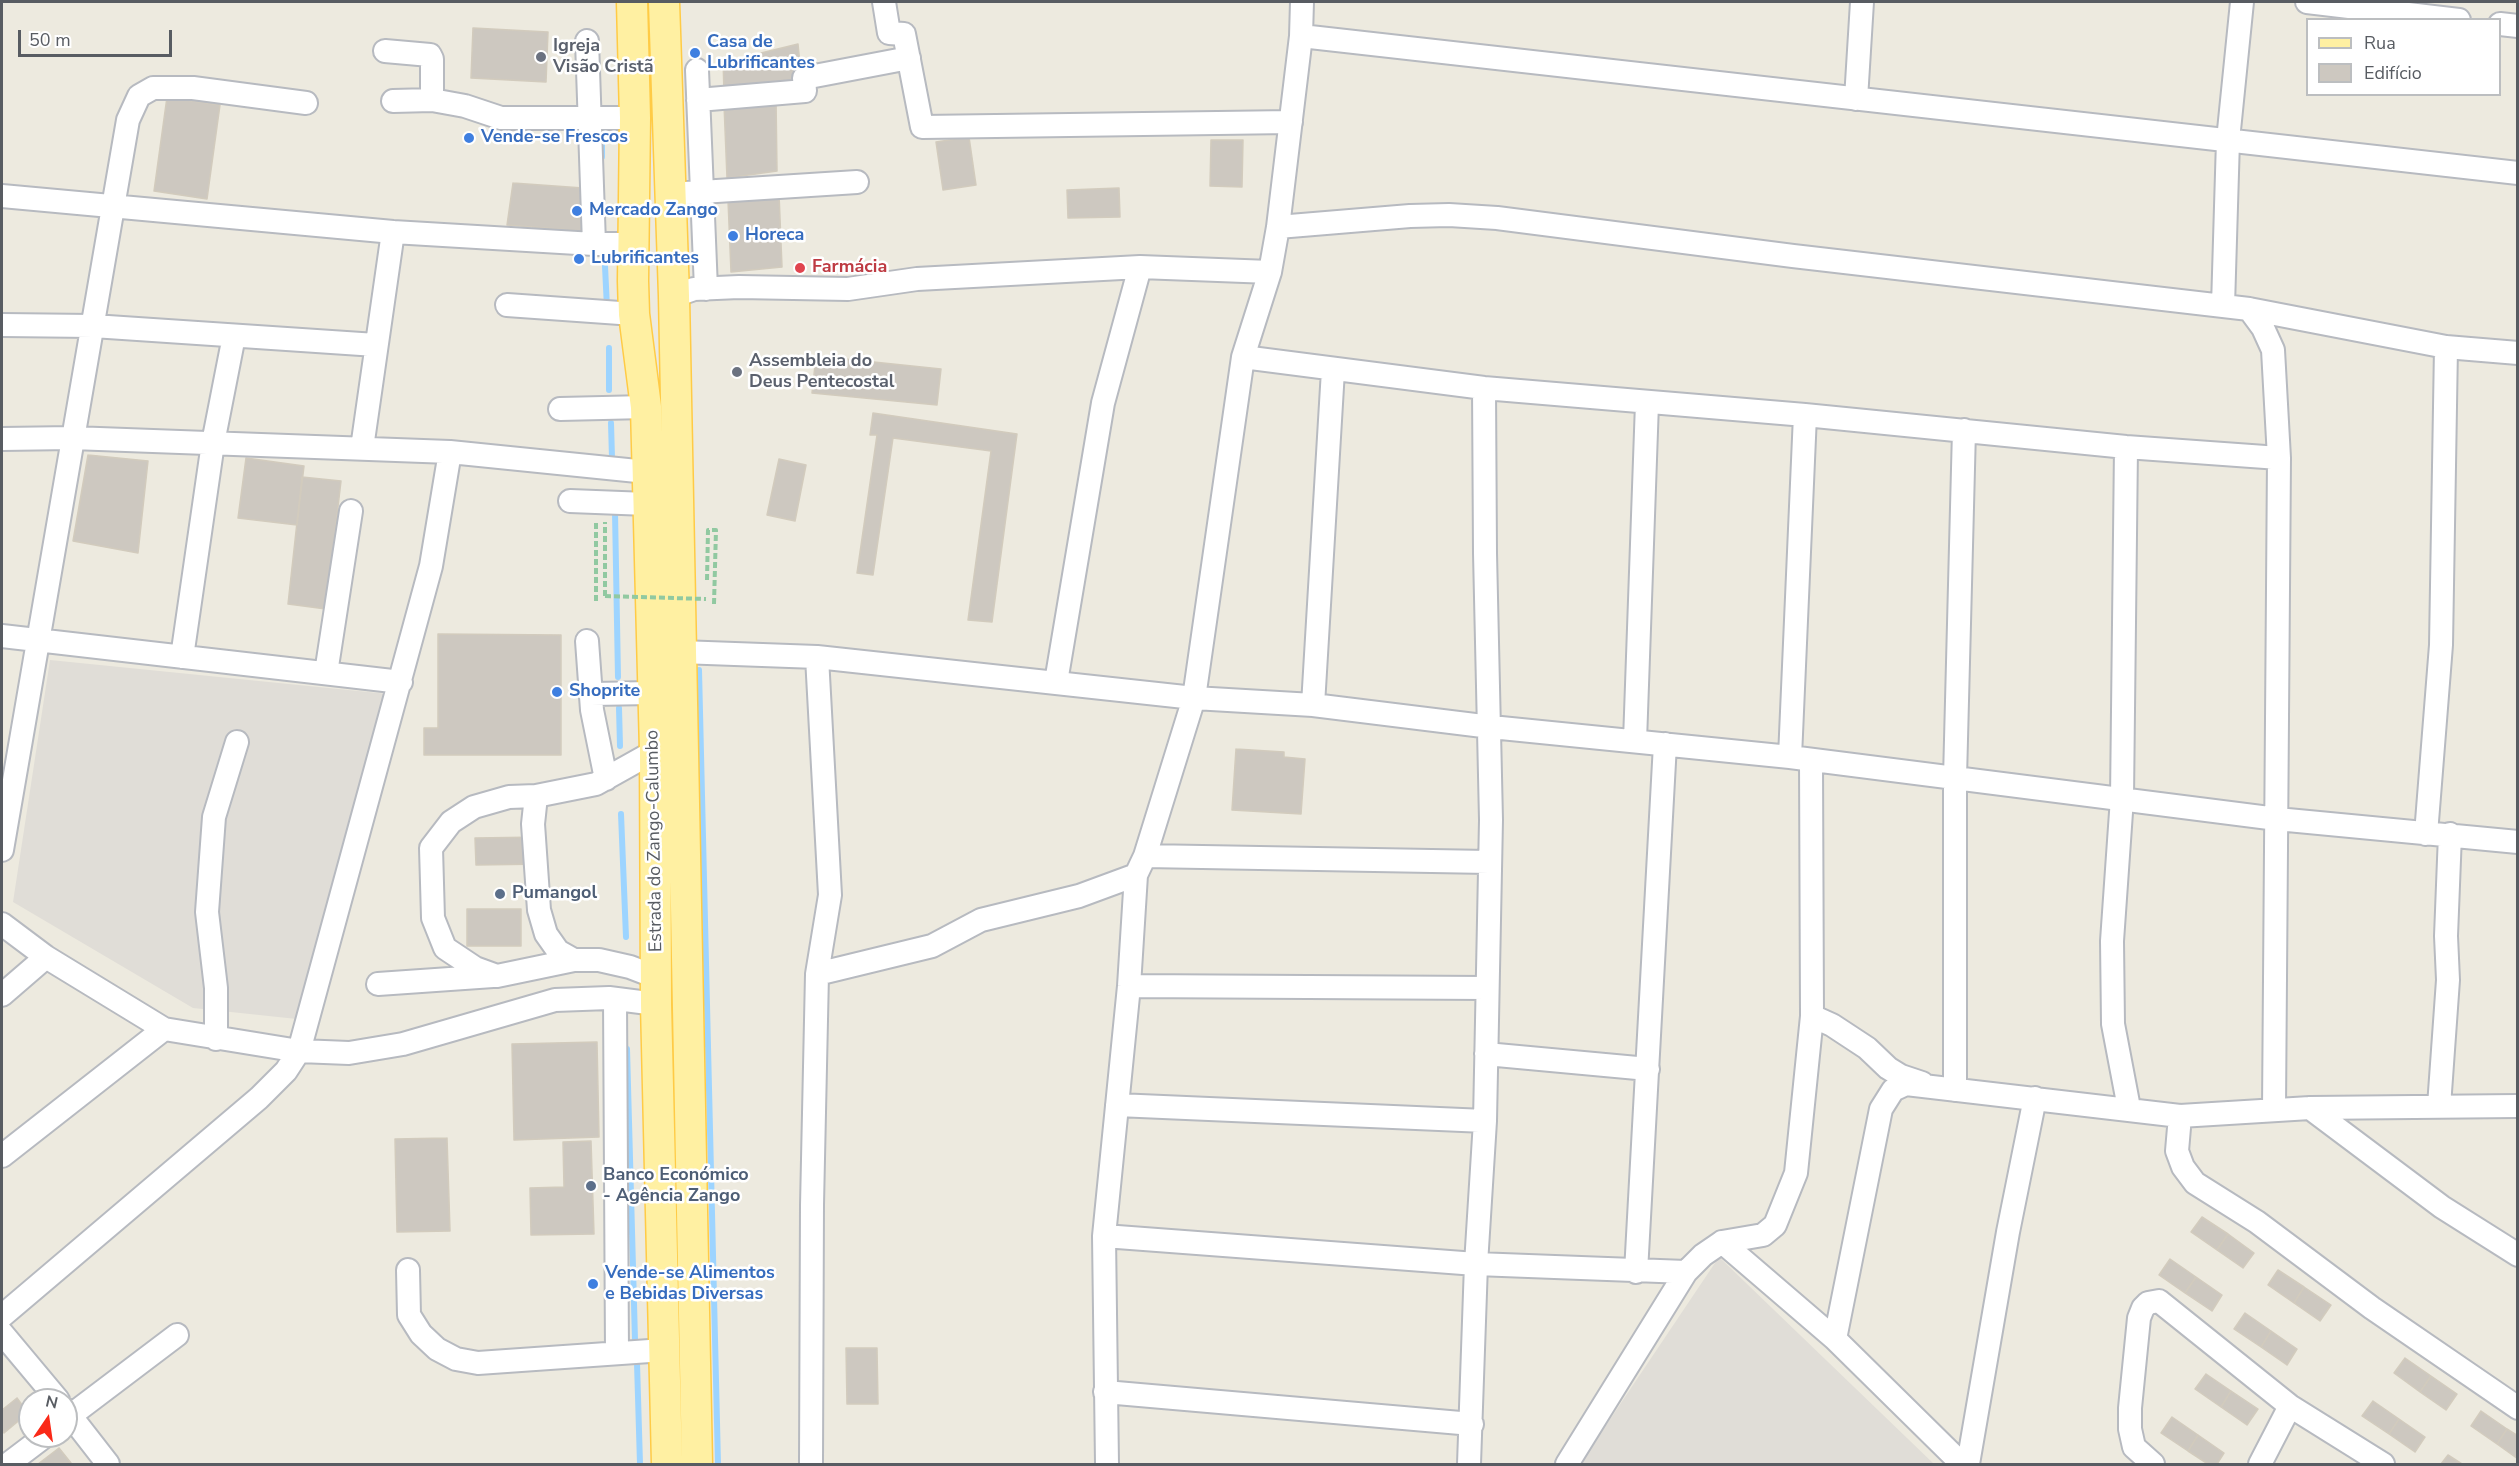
<!DOCTYPE html>
<meta charset="utf-8">
<style>
body{margin:0}
#map{position:relative;width:2519px;height:1466px;overflow:hidden;background:#edeadf;font-family:"Nunito Sans",sans-serif}
canvas{display:block}
.frame{position:absolute;inset:0;border:3px solid #585c62;pointer-events:none}
.legend{position:absolute;left:2306px;top:18px;width:195px;height:78px;box-sizing:border-box;background:#fff;border:2px solid #bcbec0;margin:0;padding:8px 10px;list-style:none;font-size:18px;color:#585c62}
.legend li{display:flex;align-items:center;gap:12px;height:30px}
.legend b{width:30px;border:2px solid #bcbec0}
.north{position:absolute;left:18px;top:1388px;width:60px;height:60px;box-sizing:border-box;background:#fff;border:2px solid #bcbec0;border-radius:50%;rotate:13deg;font-size:16px;font-weight:700;line-height:24px;text-align:center;color:#585c62}
.north::after{content:'';display:block;margin:auto;width:21px;height:27px;background:#fa2918;clip-path:polygon(50% 0,100% 100%,50% 72%,0 100%)}
.scale{position:absolute;left:18px;top:30px;width:154px;height:27px;box-sizing:border-box;border:3px solid #585c62;border-top:0;padding-left:8px;font-size:18px;line-height:21px;white-space:nowrap;color:#585c62;-webkit-text-stroke:4px #fff;paint-order:stroke}
</style>
<div id="map">
<canvas width="2519" height="1466"></canvas>
<div class="frame"></div>
<ul class="legend">
<li><b style="height:8px;background:#fff0a2"></b>Rua</li>
<li><b style="height:16px;background:#cdc8c0"></b>Edifício</li>
</ul>
<div class="north">N</div>
<div class="scale">50 m</div>
</div>
<script>
const context = document.querySelector('canvas').getContext('2d');
context.lineJoin = 'round';
function fillPath(path, color) { context.fillStyle = color; context.fill(path, 'evenodd'); }
const shape = rows => new Path2D(rows.map(r => 'M' + r).join(''));
function trace(path, color, width, dash) { context.strokeStyle = color; context.lineWidth = width; context.lineCap = dash ? 'butt' : 'round'; context.setLineDash(dash || []); context.stroke(path); }
function drawText(font, color, halo, rows, align = 'center') {
  context.font = font + ' "Nunito Sans",sans-serif'; context.lineWidth = 5; context.setLineDash([]); context.textBaseline = 'middle'; context.strokeStyle = halo; context.fillStyle = color; for (const [text, x, y, turn = 0] of rows) {
    context.save(); context.translate(x, y); context.rotate((+turn || 0) * Math.PI / 180); context.textAlign = isNaN(turn) ? turn : align; if (halo) context.strokeText(text, 0, 0); context.fillText(text, 0, 0); context.restore();
  }
}
const industrial = shape([
 [50,660,388,694,297,1019,193,1008,13,902],
 [1719,1257,1934,1464,1580,1464]
]);
const stream = shape([
 [602,127,602,157],
 [605,266,607,308],
 [609,348,609,390],
 [611,423,612,458],
 [615,512,618,677],
 [699,670,718,1464],
 [619,708,620,746],
 [621,814,626,937],
 [627,1049,635,1340],
 [637,1363,640,1464]
]);
const building = shape([
 [473,28,548,32,546,82,471,78,473,28],
 [798,44,802,85,724,93,723,59,757,58,757,54,798,44],
 [167,97,220,105,207,199,154,191,167,97],
 [776,98,777,171,727,178,724,104,776,98],
 [969,137,976,185,943,190,936,142,969,137],
 [1211,140,1243,140,1242,187,1210,186,1211,140],
 [513,183,583,188,583,231,507,225,513,183],
 [1119,188,1120,217,1068,218,1067,190,1119,188],
 [779,194,782,267,731,272,728,200,779,194],
 [816,356,941,369,937,405,812,393,816,356],
 [873,413,1017,434,992,622,968,620,991,451,893,438,873,575,857,573,877,435,870,435,873,413],
 [88,455,148,461,138,553,73,541,88,455],
 [246,458,304,466,297,525,238,518,246,458],
 [779,459,806,465,795,521,767,515,779,459],
 [302,477,341,481,326,609,288,604,302,477],
 [438,634,561,635,561,755,424,755,424,728,438,728,438,634],
 [1236,749,1284,752,1284,757,1305,759,1301,814,1232,810,1236,749],
 [542,837,543,864,476,865,475,838,542,837],
 [467,909,521,909,521,946,467,946,467,909],
 [597,1042,599,1137,514,1140,512,1044,597,1042],
 [447,1138,450,1231,397,1232,395,1139,447,1138],
 [591,1141,594,1234,531,1235,530,1188,564,1187,563,1142,591,1141],
 [2202,1217,2228,1234,2217,1250,2191,1232,2202,1217],
 [2228,1234,2254,1253,2243,1268,2217,1250,2228,1234],
 [2170,1259,2196,1277,2185,1293,2159,1275,2170,1259],
 [2278,1270,2304,1287,2294,1303,2268,1285,2278,1270],
 [2196,1277,2222,1295,2212,1311,2185,1293,2196,1277],
 [2304,1287,2331,1305,2320,1321,2294,1303,2304,1287],
 [2245,1313,2271,1331,2261,1347,2234,1329,2245,1313],
 [2271,1331,2297,1349,2287,1365,2261,1347,2271,1331],
 [846,1348,877,1348,878,1404,847,1404,846,1348],
 [2405,1358,2431,1376,2420,1392,2394,1373,2405,1358],
 [2206,1374,2231,1391,2221,1407,2195,1389,2206,1374],
 [2431,1376,2457,1394,2446,1410,2420,1392,2431,1376],
 [2231,1391,2258,1409,2247,1425,2221,1407,2231,1391],
 [17,1398,28,1413,4,1433,2,1430,2,1410,17,1398],
 [2373,1401,2399,1419,2389,1434,2362,1416,2373,1401],
 [2481,1411,2507,1429,2497,1444,2471,1426,2481,1411],
 [2172,1417,2198,1435,2188,1451,2161,1433,2172,1417],
 [2399,1419,2425,1437,2415,1452,2389,1434,2399,1419],
 [2507,1429,2518,1436,2518,1459,2497,1444,2507,1429],
 [2198,1435,2224,1453,2217,1464,2208,1464,2188,1451,2198,1435],
 [59,1448,71,1463,38,1464,59,1448],
 [2448,1455,2462,1464,2441,1464,2448,1455]
]);
const path = shape([
 [596,523,596,603],
 [707,580,708,530,716,530,714,604],
 [605,596,605,522]
]);
const minor = shape([
 [884,2,889,33,904,34,922,127,1291,122],
 [2307,2,2459,20],
 [2500,24,2518,26],
 [1301,36,2518,173],
 [587,41,594,244],
 [385,51,430,55,432,59,432,100],
 [697,70,706,289],
 [1856,99,1862,2],
 [698,100,805,91,804,78,909,58],
 [393,101,432,100,465,106,501,118,635,118],
 [670,194,857,182],
 [2,196,393,232,594,244,634,244],
 [1278,227,1410,216,1449,215,1497,218,1793,256,2249,309,2446,347,2518,353],
 [674,296,694,289,739,287,848,289,917,279,1140,267,1270,272],
 [507,305,634,314],
 [2223,306,2228,140,2242,2],
 [2249,309,2263,328,2273,350,2279,458,2274,1109],
 [2,325,93,326,376,345],
 [1243,357,1484,388,1805,415,2126,447,2279,458],
 [560,409,646,407],
 [2,439,72,438,450,452,647,472],
 [2126,447,2122,798,2112,941,2113,1024,2129,1108],
 [362,448,393,232],
 [570,501,647,504],
 [2,636,401,682],
 [587,641,592,710,606,779],
 [680,652,817,657,1194,698,1313,705,1491,727,1790,757,2277,819,2518,842],
 [182,657,213,443,234,336],
 [326,673,351,511],
 [1056,682,1103,403,1140,267],
 [591,694,653,693],
 [1313,705,1333,370],
 [1635,741,1647,403],
 [655,751,596,784,536,796,509,797,474,807,451,822,431,848,433,918,445,948,475,968,497,976,574,960,599,960,630,967,656,977],
 [1790,757,1805,415],
 [536,796,533,824,539,910,546,934,558,951,574,960],
 [2426,834,2441,645,2446,347],
 [2,850,128,120,139,96,153,88,193,88,306,103],
 [1145,856,1489,862],
 [2,924,46,957,164,1029,299,1051,349,1053,403,1044,555,1000,609,998,656,1004],
 [817,974,932,946,981,920,1079,896,1136,875],
 [378,984,493,976],
 [1129,986,1487,988],
 [2,995,46,957],
 [615,999,617,1353],
 [1812,1016,1832,1025,1867,1048,1888,1068,1901,1076,1922,1083],
 [216,1039,216,988,207,912,214,817,237,742],
 [1486,1054,1648,1069],
 [1955,1090,1955,778,1964,430],
 [1117,1105,1485,1121],
 [2439,1106,2448,980,2446,936,2450,834],
 [2310,1108,2442,1207,2518,1255],
 [2180,1116,2177,1151,2183,1167,2195,1183,2257,1222,2372,1308,2518,1408],
 [2,1156,164,1029],
 [1104,1236,1476,1264,1686,1272],
 [1722,1242,1835,1339,1962,1464],
 [408,1270,409,1315,421,1334,437,1349,456,1359,478,1363,664,1350],
 [1636,1272,1665,744],
 [2,1316,259,1098,286,1071,299,1051,431,566,450,452],
 [2,1333,58,1400],
 [1835,1339,1881,1109,1893,1090,1906,1084,2180,1116,2310,1108,2518,1106],
 [1105,1392,1472,1424],
 [66,1410,108,1464],
 [66,1419,177,1335],
 [8,1464,45,1436],
 [811,1464,812,1205,817,974,830,895,817,657],
 [1107,1464,1104,1236,1129,986,1136,875,1145,856,1194,698,1243,357,1270,272,1278,227,1301,36,1302,2],
 [1469,1464,1476,1264,1485,1121,1491,820,1485,553,1484,388],
 [1567,1464,1686,1272,1703,1255,1722,1242,1763,1235,1775,1225,1796,1173,1812,1016,1811,761],
 [1968,1464,2008,1232,2035,1098],
 [2153,1464,2134,1447,2130,1429,2130,1408,2139,1318,2143,1308,2148,1303,2159,1301,2290,1406,2383,1464],
 [2260,1464,2290,1406]
]);
const major = shape([
 [632,2,635,118,633,281,634,314,646,407,655,751,656,1004,667,1464],
 [664,2,674,296,697,1464]
]);
const pathBridge = shape([
 [605,596,706,599]
]);
const markers = [
 [695,53,6,"#3f7fe0"],
 [541,57,6,"#6b7280"],
 [469,138,6,"#3f7fe0"],
 [577,211,6,"#3f7fe0"],
 [733,236,6,"#3f7fe0"],
 [579,259,6,"#3f7fe0"],
 [800,268,6,"#e0444e"],
 [737,372,6,"#6b7280"],
 [557,692,6,"#3f7fe0"],
 [500,894,6,"#5c6f8a"],
 [591,1186,6,"#5c6f8a"],
 [593,1284,6,"#3f7fe0"]
];
const shopNames = [
 ["Casa de",707,43],
 ["Lubrificantes",707,64],
 ["Vende-se Frescos",481,138],
 ["Mercado Zango",589,211],
 ["Horeca",745,236],
 ["Lubrificantes",591,259],
 ["Shoprite",569,692],
 ["Vende-se Alimentos",605,1274],
 ["e Bebidas Diversas",605,1295]
];
const worshipNames = [
 ["Igreja",553,47],
 ["Visão Cristã",553,68],
 ["Assembleia do",749,362],
 ["Deus Pentecostal",749,383]
];
const healthNames = [
 ["Farmácia",812,268]
];
const streetNames = [
 ["Estrada do Zango-Calumbo",655,841,-91]
];
const serviceNames = [
 ["Pumangol",512,894],
 ["Banco Económico",603,1176],
 ["- Agência Zango",603,1197]
];
fillPath(industrial, '#e0ddd7');
trace(stream, '#9dd4ff', 6);
fillPath(building, '#cdc8c0');
trace(building, '#d2cbbd', 1.5);
trace(minor, '#b7bac0', 26);
trace(major, '#ffcb46', 33);
trace(path, '#91c9a1', 4, [6, 3]);
trace(minor, '#fff', 22);
trace(major, '#fff0a2', 30);
trace(pathBridge, '#91c9a1', 4, [6, 3]);
for (const [x, y, r, color] of markers) { const dot = new Path2D(); dot.arc(x, y, r, 0, 2 * Math.PI); context.fillStyle = color; context.fill(dot); trace(dot, '#fff', 2); }
drawText('bold 18px', '#366cbe', '#fff', shopNames, 'left');
drawText('bold 18px', '#5b616d', '#fff', worshipNames, 'left');
drawText('bold 18px', '#be3a42', '#fff', healthNames, 'left');
drawText('18px', '#585c62', '#fff', streetNames);
drawText('bold 18px', '#4e5e75', '#fff', serviceNames, 'left');
</script>
